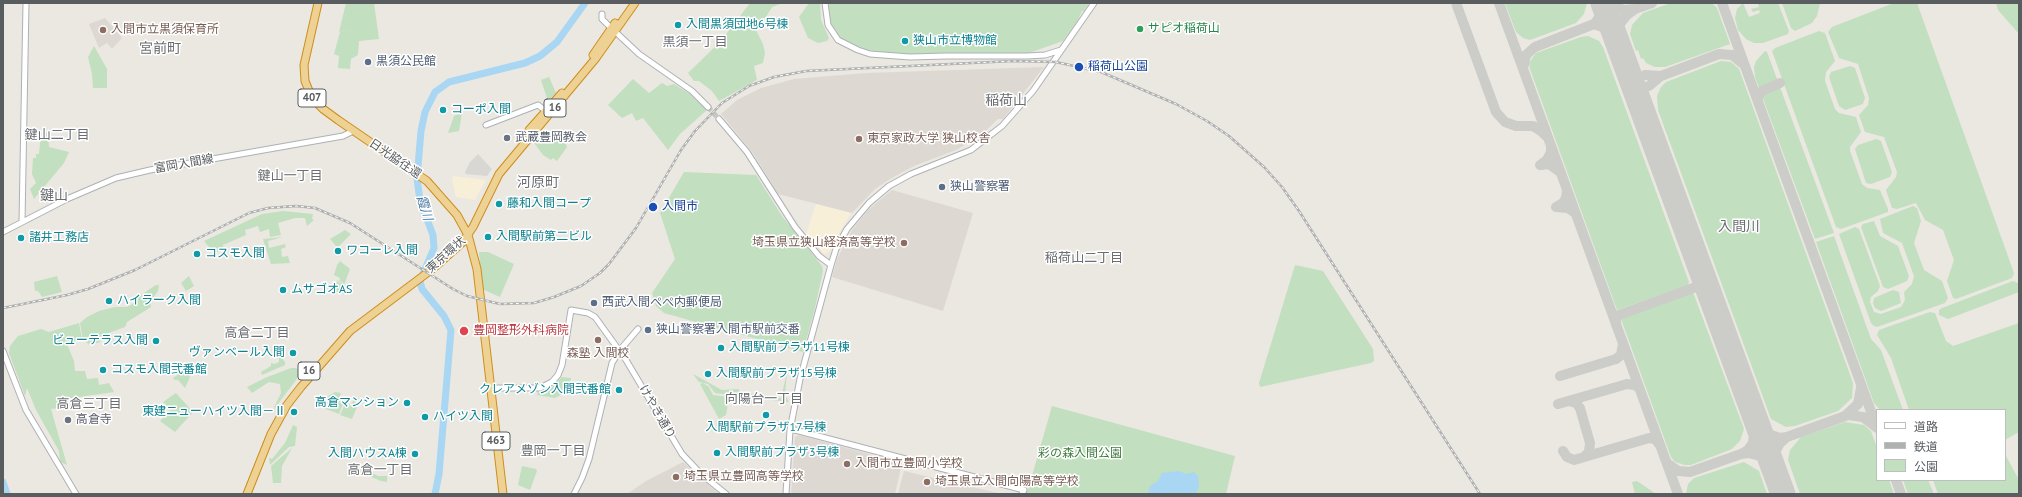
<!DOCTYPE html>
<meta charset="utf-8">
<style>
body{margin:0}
#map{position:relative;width:2022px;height:497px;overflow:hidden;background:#eae8e1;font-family:"PT Sans","Noto Sans JP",sans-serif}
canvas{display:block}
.frame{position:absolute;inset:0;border:4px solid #595d60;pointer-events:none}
.legend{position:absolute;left:1876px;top:409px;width:130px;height:72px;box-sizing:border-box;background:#fff;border:1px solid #bdbebf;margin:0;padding:5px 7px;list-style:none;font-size:12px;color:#595d60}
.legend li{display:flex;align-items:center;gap:8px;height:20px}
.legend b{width:20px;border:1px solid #bdbebf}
</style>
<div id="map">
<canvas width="2022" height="497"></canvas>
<div class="frame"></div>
<ul class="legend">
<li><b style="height:5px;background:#fff"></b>道路</li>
<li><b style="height:5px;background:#afb0b0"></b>鉄道</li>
<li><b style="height:11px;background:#c2dfc0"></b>公園</li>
</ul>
</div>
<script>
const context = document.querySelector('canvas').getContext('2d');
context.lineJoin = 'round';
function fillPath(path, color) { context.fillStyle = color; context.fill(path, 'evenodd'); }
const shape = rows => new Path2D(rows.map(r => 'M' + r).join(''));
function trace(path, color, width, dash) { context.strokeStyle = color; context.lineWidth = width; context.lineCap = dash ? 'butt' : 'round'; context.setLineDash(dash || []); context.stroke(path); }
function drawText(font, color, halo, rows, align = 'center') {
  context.font = font + ' "PT Sans","Noto Sans JP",sans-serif'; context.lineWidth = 3; context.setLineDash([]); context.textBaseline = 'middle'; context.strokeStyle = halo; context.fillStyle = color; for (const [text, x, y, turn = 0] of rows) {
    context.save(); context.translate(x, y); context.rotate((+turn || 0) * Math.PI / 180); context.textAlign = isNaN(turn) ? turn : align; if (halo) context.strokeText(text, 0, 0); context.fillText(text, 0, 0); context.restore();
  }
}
const commercial = shape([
 [453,176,486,180,475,200,456,197,452,180],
 [816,204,851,213,839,233,829,252,824,254,806,234]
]);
const industrial = shape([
 [478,154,492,169,487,176,466,174,465,172,470,162]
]);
const education = shape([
 [105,18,122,38,112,49,107,43,99,48,89,24],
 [1044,67,1003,119,998,119,979,137,956,150,914,166,890,179,875,189,852,213,778,194,753,153,721,114,737,100,761,88,794,79,866,73],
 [892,190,973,213,943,311,832,277,837,259,852,230,869,209],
 [799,435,902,463,895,494,791,494,795,437],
 [683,462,719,494,627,494,646,481],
 [904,471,1002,494,898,494]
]);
const green = shape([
 [346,3,374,3,379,39,359,41,358,55,351,59,350,69,338,68,339,56,334,54,340,32,357,29,339,32],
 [750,3,783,3,772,7,766,17,753,24,763,44,765,53,763,63,754,66,757,80,719,101,712,91,699,81,694,81,688,73,720,42],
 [809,3,820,3,821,20,829,38,827,41,818,43,808,38,799,17],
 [829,3,1089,3,1084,11,1082,11,1078,20,1063,41,1029,53,911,54,869,51,840,38,829,20],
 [1505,3,1587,3,1584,14,1576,23,1530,40,1523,38,1516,32],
 [1671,3,1712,3,1717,8,1730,44,1665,67,1655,67,1646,63,1643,58,1641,59,1638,50,1636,51,1630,34,1632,25,1643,13],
 [1743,3,1749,17,1760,13,1759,10,1753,12,1751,9,1759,7,1758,4,1778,3,1789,31,1788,34,1763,43,1754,43,1746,39,1738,30,1735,18,1737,9],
 [1782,3,1820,3,1817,16,1812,23,1795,31,1791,28],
 [1894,3,1917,3,2014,273,2012,278,1956,299,1953,298,1947,281,1954,260,1943,230,1925,220,1916,203,1897,209,1892,208,1886,190,1896,177,1897,172,1884,137,1865,132,1859,115,1868,105,1869,98,1858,64,1839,58,1828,32,1832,27],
 [1996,3,2019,3,2019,34,1998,10],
 [1819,31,1825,33,1835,61,1826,72,1825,81,1835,109,1839,113,1856,117,1861,132,1850,147,1850,151,1862,184,1867,188,1880,190,1888,209,1888,212,1841,229,1836,227,1772,51,1775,48],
 [1588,36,1599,41,1603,47,1689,282,1688,285,1617,310,1530,69,1529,63,1536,53,1581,37],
 [94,46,107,69,107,88,93,88,92,74,88,57],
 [1765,51,1767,52,1834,233,1815,239,1755,77,1754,67,1756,61],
 [1721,61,1731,62,1739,69,1853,383,1852,398,1838,411,1795,426,1786,427,1771,419,1658,110,1657,96,1661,87,1666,82],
 [1850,66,1855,68,1865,98,1863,104,1845,110,1839,106,1829,77,1831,72],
 [549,77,556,93,548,101,541,80],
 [633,79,649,93,662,83,667,86,674,84,690,94,707,110,680,134,668,150,643,118,636,121,632,113,622,118,608,105],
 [462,113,459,131,448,133,454,116],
 [541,129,547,134,559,131,563,135,567,147,557,161,553,158,551,160,543,155,532,140],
 [41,132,48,133,49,147,69,152,64,163,34,199,30,189,36,183,32,174,33,158,36,158,36,154,39,154],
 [1876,139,1881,141,1892,172,1890,177,1871,184,1866,183,1855,149,1858,145],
 [684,172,756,175,782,216,822,266,823,271,815,308,803,352,664,313,656,306,652,293,675,259,660,213],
 [1913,206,1917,208,1921,221,1914,243,1924,270,1942,281,1948,298,1945,303,1877,327,1874,326,1871,323,1839,234,1855,227,1859,229,1880,286,1878,291,1871,297,1870,302,1874,312,1881,314,1901,307,1905,300,1904,292,1912,284,1914,276,1902,243,1883,233,1880,219],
 [283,211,313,214,312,219,314,220,307,226,305,218,295,218,278,223,281,235,270,237,269,229,260,232,258,226,245,230,246,235,223,245,223,250,214,253,204,241,262,214],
 [1874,221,1880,236,1898,246,1909,276,1907,281,1888,289,1883,287,1861,227,1863,224],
 [345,230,351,234,338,247,336,246,330,239],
 [1834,236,1871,339,1881,350,1903,410,1880,410,1874,403,1816,242],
 [283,237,268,241,269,248,285,244,286,247,281,249,282,257,288,256,290,263,271,264,263,239],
 [479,252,488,252,514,264,500,297,482,289],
 [340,261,350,269,344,285,342,281,339,282,340,278,334,275,337,265],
 [1295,265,1323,271,1373,349,1374,361,1371,363,1260,387,1259,383],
 [57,276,62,292,42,297,38,291,35,291,34,282],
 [189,276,194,286,186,291,181,283],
 [338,280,339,283,342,282,344,286,347,286,344,295,340,291,334,293,331,291,332,285,335,285],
 [2013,281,2018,283,2019,292,1948,319,1939,315,1939,310,1942,308],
 [156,285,159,285,158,291,150,302,151,307,127,322,125,327,106,334,102,337,100,342,90,345,83,340,80,323,87,317,99,311,115,307,127,307,136,302,138,297],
 [1893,290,1899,292,1901,303,1881,311,1875,308,1873,303,1874,298],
 [1693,292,1744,429,1740,441,1732,449,1691,465,1685,465,1675,462,1671,457,1621,319],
 [1930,312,1935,313,1946,341,1953,346,2019,323,2019,432,2005,440,2005,410,1909,410,1891,358,1877,335,1879,330],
 [79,323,82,339,67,344,74,361,75,371,85,371,87,379,98,378,99,385,109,383,114,392,58,400,59,408,51,409,67,465,60,462,59,451,36,410,27,388,25,396,9,353,10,346,18,336,41,329,49,332],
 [281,357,285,362,285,365,262,375,261,372,271,366,271,363,275,364,279,362,279,358],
 [291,368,296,368,302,372,272,412,281,393,280,384,269,382,252,393,247,387,265,378],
 [185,370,190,377,185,388,178,380,175,380,173,378],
 [787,372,785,395,789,402,715,393,708,384,699,382,693,374,722,390,738,389,741,392,781,398],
 [562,377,571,378,569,387,566,392,555,398,537,395,538,391,551,388],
 [703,383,709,387,713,395,729,397,726,415,719,419,700,384],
 [335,392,341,393,339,399,344,401,339,414,323,408,329,404,325,398],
 [176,393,193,412,175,432,160,421,171,409,163,402],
 [354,399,359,402,352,419,340,415,345,404,351,406],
 [1052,406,1235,456,1226,494,1023,494,1024,489,1028,490],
 [1845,422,1864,425,1871,431,1877,448,1877,480,1889,480,1894,494,1800,494,1788,460,1790,450,1801,437],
 [293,425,297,427,295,446,289,447,270,465,269,458,272,459,285,443],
 [292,448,282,466,281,483,273,483,271,466],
 [2005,454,2019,480,2019,494,1938,494,1933,480,2005,480],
 [1744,462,1759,471,1767,494,1686,494,1688,484,1694,478],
 [354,465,378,476,387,476,387,482,381,481,352,469],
 [522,466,536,469,537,471,530,490,518,485],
 [1903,480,1928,480,1934,494,1908,494],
 [1637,481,1656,494,1635,494,1632,482]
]);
const water = shape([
 [1179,471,1186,474,1194,472,1198,476,1199,487,1195,494,1148,494,1150,486,1158,481,1162,473]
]);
const river = shape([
 [3,482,7,494],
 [435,494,439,474,451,330,444,316,422,289,420,281,434,248,433,235,420,201,417,178,421,131,425,112,435,92,449,82,525,63,540,56,557,42,585,3]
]);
const taxiway = shape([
 [1456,3,1496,112,1505,122,1516,126,1533,126,1541,131,1546,136],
 [1499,3,1678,494],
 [1607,3,1624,10,1635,9],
 [1722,3,1877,428],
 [1594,24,1602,14,1602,3],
 [1616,38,1619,25,1627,15,1635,9,1652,3],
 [1523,69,1526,55,1535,47,1594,24,1608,29,1616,38],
 [1645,75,1661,76],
 [1649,86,1661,76,1719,54,1732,55,1743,64],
 [1758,102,1758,96,1762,91,1780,83],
 [1551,147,1551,152,1547,160,1540,165,1549,164,1560,172],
 [1567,190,1566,198,1563,203,1556,207,1568,208,1575,213],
 [1616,325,1616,319,1619,315,1696,287,1700,282,1702,272],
 [1560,376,1616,359,1621,355,1623,344],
 [1569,401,1576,403,1580,408,1590,443,1589,452,1584,457],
 [1558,404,1627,384,1635,385,1639,388],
 [1845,416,1858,404,1861,388],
 [1756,421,1768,434,1780,438,1787,437,1848,415,1863,417,1876,427],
 [1563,451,1567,457,1574,460,1649,438,1655,439,1660,445],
 [1741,454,1748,450,1753,443,1756,421],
 [1667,463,1678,471,1690,472,1741,454,1749,453,1760,456,1774,468],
 [1774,468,1775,452,1780,443,1787,437],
 [1896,480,1901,494]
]);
const runway = shape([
 [1603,3,1783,494]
]);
const secondaryTunnel = shape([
 [708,107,719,119]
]);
const secondary = shape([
 [825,3,828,25,838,40,858,50,870,54,910,57,946,56,1027,56,1045,55,1061,50],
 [602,14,602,19,607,24,639,54,692,91,708,107],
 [719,119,747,152,795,227,819,256,831,265],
 [486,125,538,105,546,111],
 [22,222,26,3],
 [3,232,67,199,116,178,150,170,343,136,353,131],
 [3,351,26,410,76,494],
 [490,388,540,388,552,382,558,375,562,365,571,310,588,313,595,317,626,360,682,454,700,473,726,494],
 [790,430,795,430,1024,490,1022,494],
 [574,494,582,478,589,459,612,363,620,350,638,329],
 [786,494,790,430,800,379,831,265,836,249,847,229,869,203,889,186,911,174,971,150,1002,126,1033,91,1094,3]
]);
const highway = shape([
 [318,3,304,65,305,81,312,98,323,109,338,120,427,181,457,215,468,235,477,269,503,494],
 [593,55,615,23],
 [529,130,562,93],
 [247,494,271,434,287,405,301,387,350,331,435,267,462,243,473,227,499,174,596,58,635,3]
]);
const rail = shape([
 [3,308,67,295,88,289,135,270,249,213,268,208,296,206,315,208,350,223,453,289,467,296,500,304,534,303,554,297,581,286,600,273,609,264,636,228,681,150,695,131,722,103,749,86,774,77,806,71,1013,61,1056,62,1101,72,1176,104,1207,121,1229,136,1264,167,1282,187,1299,211,1480,494]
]);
const markers = [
 [678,25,4,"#0f9aa8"],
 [1140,29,4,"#2e9e5b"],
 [103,30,4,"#8d6e63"],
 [905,41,4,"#0f9aa8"],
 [368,62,4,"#5c6f8a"],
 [1079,67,5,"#1a4fb4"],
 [443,110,4,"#0f9aa8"],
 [507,138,4,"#6b7280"],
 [859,139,4,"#8d6e63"],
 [942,187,4,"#5c6f8a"],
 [499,204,4,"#0f9aa8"],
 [653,207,5,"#1a4fb4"],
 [488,237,4,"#0f9aa8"],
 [21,238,4,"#0f9aa8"],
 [904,243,4,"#8d6e63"],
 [338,251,4,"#0f9aa8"],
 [197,254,4,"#0f9aa8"],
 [283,290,4,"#0f9aa8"],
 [109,301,4,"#0f9aa8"],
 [594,303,4,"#5c6f8a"],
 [648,330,4,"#5c6f8a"],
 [464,331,5,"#e0444e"],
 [598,340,4,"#8d6e63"],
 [156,341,4,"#0f9aa8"],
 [721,348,4,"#0f9aa8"],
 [293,353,4,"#0f9aa8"],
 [103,370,4,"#0f9aa8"],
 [708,374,4,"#0f9aa8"],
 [619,390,4,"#0f9aa8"],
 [407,403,4,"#0f9aa8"],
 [294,412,4,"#0f9aa8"],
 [766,415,4,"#0f9aa8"],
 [425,417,4,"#0f9aa8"],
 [68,420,4,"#6b7280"],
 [717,453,4,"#0f9aa8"],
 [415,454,4,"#0f9aa8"],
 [847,464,4,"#8d6e63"],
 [676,477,4,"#8d6e63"],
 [927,482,4,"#8d6e63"]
];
const shields = [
 [312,98,28],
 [555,108,22],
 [309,371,22],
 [496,441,28]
];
const shieldNames = [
 ["407",312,98],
 ["16",555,108],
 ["16",309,371],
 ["463",496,441]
];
const cultureNames = [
 ["入間黒須団地6号棟",686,25],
 ["狭山市立博物館",913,41],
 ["コーポ入間",451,110],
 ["藤和入間コープ",507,204],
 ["入間駅前第二ビル",496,237],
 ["諸井工務店",29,238],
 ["ワコーレ入間",346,251],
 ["コスモ入間",205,254],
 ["ムサゴオAS",291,290],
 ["ハイラーク入間",117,301],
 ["ビューテラス入間",148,341,"right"],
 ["入間駅前プラザ11号棟",729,348],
 ["ヴァンベール入間",285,353,"right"],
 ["コスモ入間弐番館",111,370],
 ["入間駅前プラザ15号棟",716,374],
 ["クレアメゾン入間弐番館",611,390,"right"],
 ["高倉マンション",399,403,"right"],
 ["東建ニューハイツ入間－Ⅱ",286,412,"right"],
 ["ハイツ入間",433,417],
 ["入間駅前プラザ17号棟",766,428,"center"],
 ["入間駅前プラザ3号棟",725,453],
 ["入間ハウスA棟",407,454,"right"]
];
const leisureNames = [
 ["サピオ稲荷山",1148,29]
];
const educationNames = [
 ["入間市立黒須保育所",111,30],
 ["東京家政大学 狭山校舎",867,139],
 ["埼玉県立狭山経済高等学校",896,243,"right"],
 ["森塾 入間校",598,354,"center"],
 ["入間市立豊岡小学校",855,464],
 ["埼玉県立豊岡高等学校",684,477],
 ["埼玉県立入間向陽高等学校",935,482]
];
const serviceNames = [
 ["黒須公民館",376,62],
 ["狭山警察署",950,187],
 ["西武入間ぺぺ内郵便局",602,303],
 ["狭山警察署入間市駅前交番",656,330]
];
const transitNames = [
 ["稲荷山公園",1088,67],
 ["入間市",662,207]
];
const worshipNames = [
 ["武蔵豊岡教会",515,138],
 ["高倉寺",76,420]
];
const streetNames = [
 ["日光脇往還",395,159,34],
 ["富岡入間線",184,164,-10],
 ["東京環状",446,255,-42],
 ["けやき通り",657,412,60]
];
const healthNames = [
 ["豊岡整形外科病院",473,331]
];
const parkNames = [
 ["彩の森入間公園",1080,454]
];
const neighbourhoodNames = [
 ["黒須一丁目",695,42],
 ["鍵山二丁目",57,135],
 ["鍵山一丁目",290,176],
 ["稲荷山二丁目",1084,258],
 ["高倉二丁目",257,333],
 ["向陽台一丁目",764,399],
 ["高倉三丁目",89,404],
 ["豊岡一丁目",553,451],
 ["高倉一丁目",380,470]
];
const waterNames = [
 ["霞川",424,208,73]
];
const quarterNames = [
 ["宮前町",160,49],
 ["稲荷山",1006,101],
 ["河原町",538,183],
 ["鍵山",54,196],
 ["入間川",1739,227]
];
fillPath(commercial, '#f8efd8');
fillPath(industrial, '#d9d7d3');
fillPath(education, '#ddd9d2');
fillPath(green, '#c2dfc0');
fillPath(water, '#a8d6f3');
trace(river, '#a8d6f3', 7);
trace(taxiway, '#ccccc8', 10);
trace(runway, '#ccccc8', 25);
trace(secondaryTunnel, '#c6c5c1', 5, [5, 2.5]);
trace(secondary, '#aeb1b5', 7);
trace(highway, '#ce8d1d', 9);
trace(secondary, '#fff', 5);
trace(highway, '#eed294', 7);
trace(rail, '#afb0b0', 2.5);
trace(rail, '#fff', 1, [3]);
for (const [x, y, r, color] of markers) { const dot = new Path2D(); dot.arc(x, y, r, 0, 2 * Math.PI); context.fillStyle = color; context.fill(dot); trace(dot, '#fff', 1.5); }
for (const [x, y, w] of shields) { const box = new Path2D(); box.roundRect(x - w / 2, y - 9, w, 18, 3); context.fillStyle = '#fff'; context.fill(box); trace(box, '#595d60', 1); }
drawText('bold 11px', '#595d60', null, shieldNames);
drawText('12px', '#0d838f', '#fff', cultureNames, 'left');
drawText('12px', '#27864d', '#fff', leisureNames, 'left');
drawText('12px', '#785e54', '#fff', educationNames, 'left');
drawText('12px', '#4e5e75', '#fff', serviceNames, 'left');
drawText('12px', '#164399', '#fff', transitNames, 'left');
drawText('12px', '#5b616d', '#fff', worshipNames, 'left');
drawText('12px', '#595d60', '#fff', streetNames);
drawText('12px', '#be3a42', '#fff', healthNames, 'left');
drawText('12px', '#3e7a3e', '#fff', parkNames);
drawText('13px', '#6b6e72', '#fff', neighbourhoodNames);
drawText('italic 13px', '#4a79a1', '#fff', waterNames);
drawText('14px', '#6b6e72', '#fff', quarterNames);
</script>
